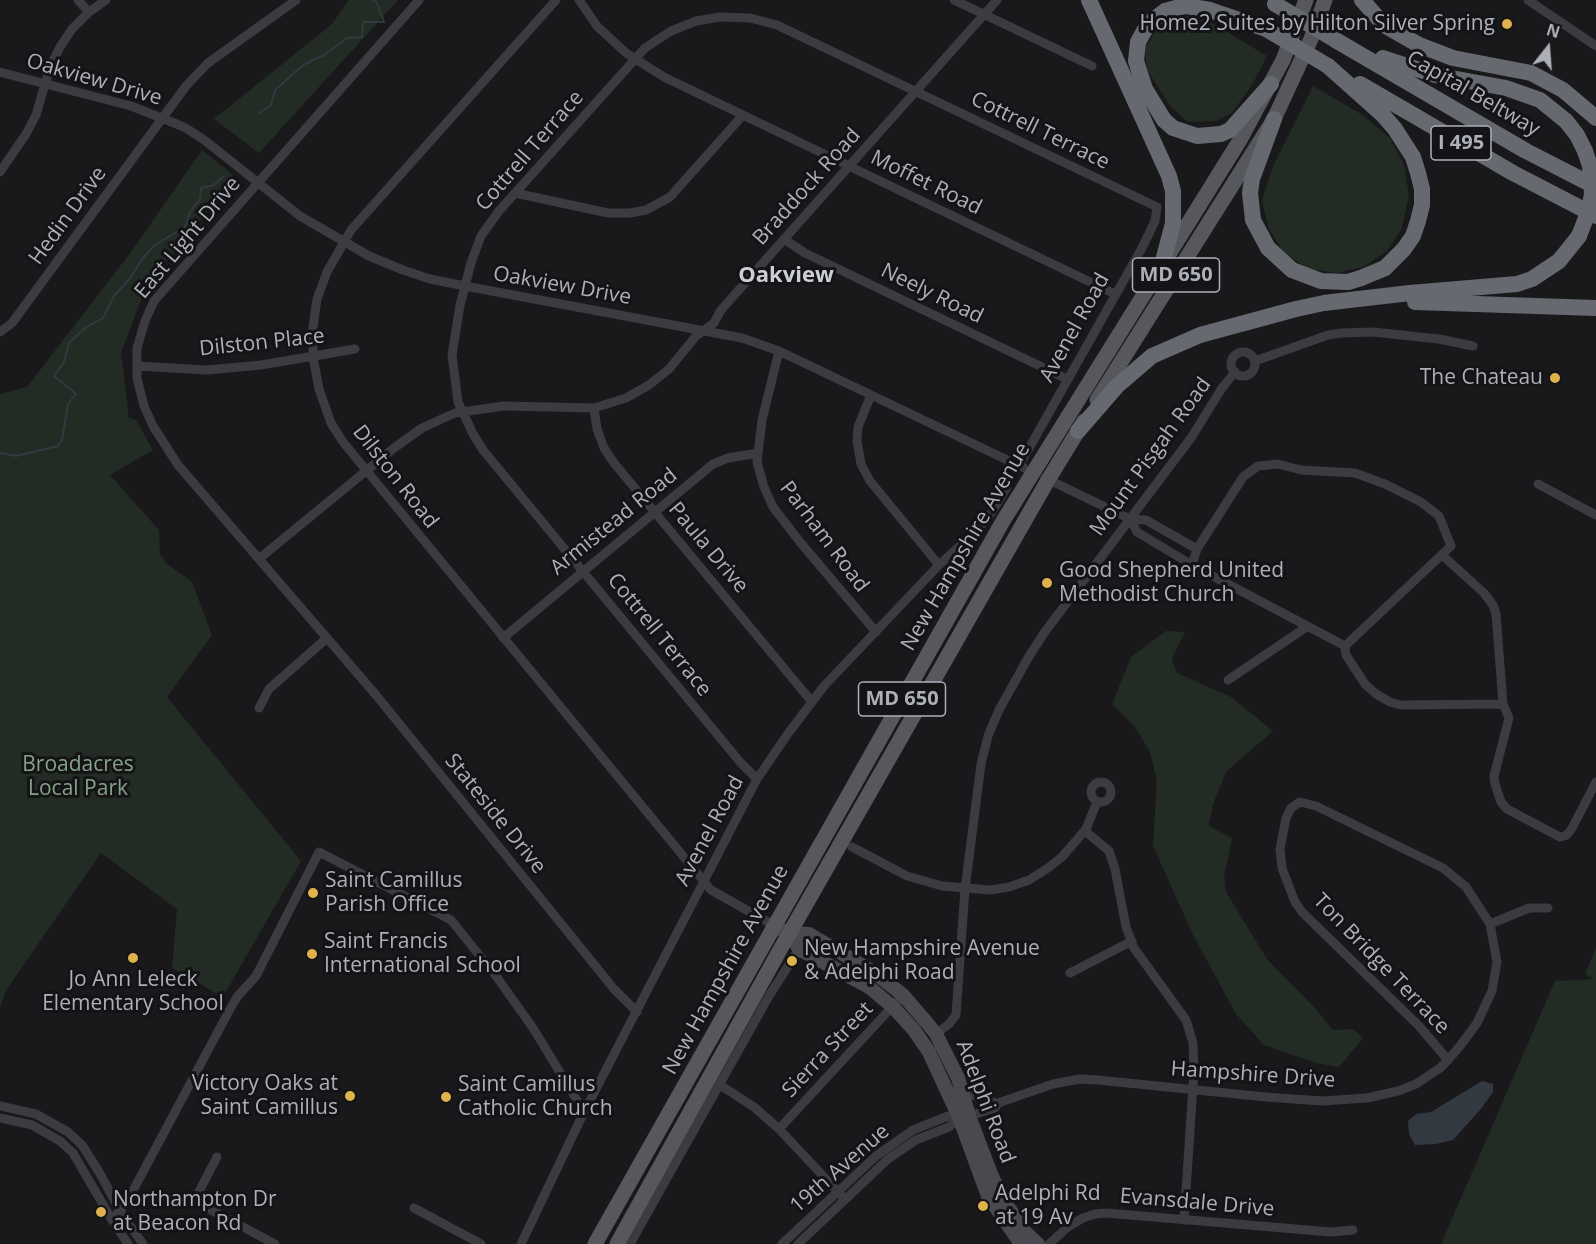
<!DOCTYPE html>
<style>
body{margin:0}
#map{position:relative;width:1596px;height:1244px;overflow:hidden;background:#19191b;font-family:"Open Sans",sans-serif}
canvas{display:block}
.north{position:absolute;left:1518px;top:18px;width:60px;height:60px;-webkit-text-stroke:4px #141416;paint-order:stroke;rotate:17deg;font-size:16px;font-weight:700;line-height:24px;text-align:center;color:#adb0b9}
.north::after{content:'';display:block;margin:auto;width:21px;height:27px;background:#adb0b9;clip-path:polygon(50% 0,100% 100%,50% 72%,0 100%)}
</style>
<div id="map">
<canvas width="1596" height="1244"></canvas>
<div class="north">N</div>
</div>
<script>
const context = document.querySelector('canvas').getContext('2d');
context.lineJoin = 'round';
function fillPath(path, color) { context.fillStyle = color; context.fill(path, 'evenodd'); }
const shape = rows => new Path2D(rows.map(r => 'M' + r).join(''));
function trace(path, color, width, dash) { context.strokeStyle = color; context.lineWidth = width; context.lineCap = dash ? 'butt' : 'round'; context.setLineDash(dash || []); context.stroke(path); }
function drawText(font, color, halo, rows, align = 'center') {
  context.font = font + ' "Open Sans",sans-serif'; context.lineWidth = 6; context.setLineDash([]); context.textBaseline = 'middle'; context.strokeStyle = halo; context.fillStyle = color; for (const [text, x, y, turn = 0] of rows) {
    context.save(); context.translate(x, y); context.rotate((+turn || 0) * Math.PI / 180); context.textAlign = isNaN(turn) ? turn : align; if (halo) context.strokeText(text, 0, 0); context.fillText(text, 0, 0); context.restore();
  }
}
const green = shape([
 [349,0,398,0,259,153,214,119,332,24],
 [1180,16,1200,16,1267,56,1252,85,1232,113,1216,121,1188,122,1171,107,1147,70,1145,48,1158,26],
 [1313,86,1361,114,1390,138,1404,165,1409,196,1401,230,1387,251,1363,267,1336,273,1307,268,1284,253,1269,229,1262,201,1273,166],
 [202,150,233,175,214,203,146,287,121,353,129,418,136,420,153,450,110,475,159,530,160,554,166,563,192,582,212,635,167,697,301,861,223,997,172,968,177,909,101,853,7,989,0,1007,0,394,27,387,131,252],
 [1166,631,1185,632,1172,659,1177,673,1231,697,1273,731,1226,772,1213,804,1209,826,1232,838,1224,877,1226,892,1267,959,1312,1005,1333,1030,1353,1029,1363,1038,1339,1067,1316,1063,1264,1045,1236,1014,1193,935,1153,846,1157,781,1150,752,1135,727,1112,704,1131,657],
 [1596,948,1596,1244,1441,1244,1555,981,1594,979,1585,974]
]);
const water = shape([
 [1482,1081,1493,1084,1493,1092,1480,1110,1453,1140,1436,1144,1415,1145,1409,1134,1408,1121,1416,1114,1431,1112]
]);
const stream = shape([
 [259,113,271,105,275,90,303,65,324,55,347,38,362,37,363,22,384,22,377,3,373,0],
 [0,453,16,456,58,446,62,440,68,404,76,394,54,376,64,362,69,343,85,328,103,318,114,296,131,277,143,258,155,245,185,227,190,212,200,199,201,188,214,185,224,176]
]);
const street = shape([
 [78,0,89,12],
 [419,0,154,301,145,321,137,348,137,378,144,406,153,426,178,465,376,695,614,989,637,1012],
 [556,0,351,230,327,272,317,299,313,327,313,357,319,389,331,423,343,442,711,890,775,926],
 [579,0,597,26,626,53,664,77,1115,294],
 [954,0,1092,66],
 [1528,0,1596,46],
 [0,72,131,106,184,127,203,139,300,216,369,256,403,270,430,279,465,286,742,338,779,351,1024,468],
 [0,172,26,134,36,115,50,67,60,47,72,29,89,12,106,0],
 [515,193,608,213,630,213,646,210,670,197,743,115],
 [784,239,805,253,1067,379],
 [0,332,12,323,186,86,208,63,296,0],
 [779,351,762,420,757,462,764,487,773,507,800,542,876,632],
 '1231 364a12 12 0 1 1 24 0a12 12 0 1 1-24 0Z',
 [1255,361,1328,335,1341,333,1373,332,1439,339,1473,346],
 [137,366,207,370,261,365,355,349],
 [871,395,858,427,857,441,861,464,870,481,939,565],
 [594,408,597,429,604,448,614,463,812,702],
 [1278,464,1301,470,1355,473,1385,484,1421,502,1439,516,1451,546,1345,646,1192,565,1197,549,1243,477,1258,466,1278,464],
 [1045,478,1130,519,1146,520,1197,549],
 [1538,484,1596,515],
 [1130,519,1137,532,1192,565],
 [1442,555,1484,593,1493,605,1496,614,1503,704,1509,718,1494,776,1495,784,1501,802,1507,809,1560,837,1567,835,1572,828,1596,782],
 [260,558,394,448,422,428,455,413,504,406,594,408,626,398,649,385,669,369,696,336,714,323,721,310,997,0],
 [503,638,713,464,728,458,758,453],
 [1345,646,1346,655,1365,684,1376,694,1390,702,1401,705,1503,704],
 [1228,680,1308,626],
 [259,708,269,689,327,638],
 [757,779,740,762,483,450,473,434,458,402,452,355,460,305,471,263,481,236,499,211,645,48,671,31,696,21,720,17,750,18,777,25,1157,207,1155,221,1142,248,1019,466],
 '1091 792a10 10 0 1 1 20 0a10 10 0 1 1-20 0Z',
 [1085,831,1109,851,1115,869,1126,927,1134,948,1186,1020,1193,1043,1194,1071,1184,1220],
 [852,847,907,876,942,886,990,890,1009,887,1029,880,1048,868,1062,857,1086,829,1097,802],
 [1490,924,1529,908,1548,908],
 [1070,973,1132,941],
 [936,1034,949,1024,956,1015,965,889,981,764,988,736,999,710,1028,658,1044,633,1191,438,1222,388,1235,372],
 [720,1085,754,1107,779,1129,841,1195],
 [961,1087,983,1101,998,1103],
 [0,1106,36,1114,68,1132,82,1145,99,1172,122,1214,143,1244],
 [0,1118,32,1125,60,1141,73,1153,112,1220,128,1244],
 [779,1129,903,995],
 [217,1157,194,1201,275,1244],
 [414,1208,481,1244],
 [112,1220,128,1200,230,1009,237,997,256,976,319,852,451,920,496,976,533,1028,584,1112],
 [521,1244,584,1112,757,779,787,735,824,686,939,565,976,531,992,512,1007,487],
 [630,1244,769,996,799,949],
 [782,1244,876,1156,913,1130,948,1116,969,1116,995,1108,998,1103,1053,1084,1080,1079,1098,1080,1266,1097,1322,1101,1367,1098,1398,1091,1416,1084,1440,1068,1448,1060,1460,1046,1477,1023,1492,991,1497,962,1490,924,1466,887,1443,868,1316,806,1300,802,1291,808,1286,818,1280,849,1282,868,1295,902,1302,912,1419,1026,1448,1060],
 [798,1244,888,1159,916,1140,949,1127,959,1117],
 [1049,1244,1069,1226,1083,1218,1095,1214,1106,1213,1331,1232,1353,1230]
]);
const secondary = shape([
 [782,930,790,933,809,934,875,973,903,995,928,1024,936,1034,958,1078,969,1116,991,1174,1004,1201,1025,1232,1038,1244],
 [790,933,799,949,869,987,894,1008,914,1030,929,1052,959,1117,988,1196,1021,1244]
]);
const primary = shape([
 [1097,400,1274,119,1311,39,1325,0],
 [595,1244,1003,521,1240,140,1283,60,1306,0],
 [617,1244,781,948,1048,480,1084,421]
]);
const highway = shape([
 [1089,0,1169,176,1173,191,1173,223,1162,265],
 [1362,0,1384,25,1419,45,1453,58,1531,73,1563,90,1596,118],
 [1266,29,1210,10,1187,6,1176,8,1165,11,1148,24,1138,42,1136,61,1145,89,1164,120,1173,128,1197,136,1221,134,1230,130,1271,84],
 [1337,41,1526,151,1596,187],
 [1383,58,1435,75,1506,88,1540,100,1566,121,1577,135,1585,151],
 [1360,84,1513,173,1596,216],
 [1274,119,1252,179,1250,193,1253,220,1268,248,1292,270,1321,281,1348,282,1361,278,1385,268,1404,249,1413,236,1418,221,1422,205,1422,189,1418,173,1413,157,1395,129,1383,115,1328,66],
 [1415,302,1596,308],
 [1078,431,1117,386,1152,356,1200,335,1296,309,1324,303,1410,293,1517,284,1532,279,1559,261,1579,236]
]);
const highwayBridge = shape([
 [1275,4,1337,41],
 [1266,29,1328,66],
 [1579,236,1589,210,1592,194,1590,166,1585,151]
]);
const markers = [
 [1507,24,6,"#dfb24d"],
 [1555,378,6,"#dfb24d"],
 [1047,583,6,"#dfb24d"],
 [313,893,6,"#dfb24d"],
 [312,954,6,"#dfb24d"],
 [133,958,6,"#dfb24d"],
 [792,961,6,"#dfb24d"],
 [350,1096,6,"#dfb24d"],
 [446,1097,6,"#dfb24d"],
 [983,1206,6,"#dfb24d"],
 [101,1212,6,"#dfb24d"]
];
const shields = [
 [1461,143,60],
 [1176,275,87],
 [902,699,87]
];
const shieldNames = [
 ["I 495",1461,143],
 ["MD 650",1176,275],
 ["MD 650",902,699]
];
const poiNames = [
 ["Home2 Suites by Hilton Silver Spring",1495,24,"right"],
 ["The Chateau",1543,378,"right"],
 ["Good Shepherd United",1059,571],
 ["Methodist Church",1059,595],
 ["Saint Camillus",325,881],
 ["Parish Office",325,905],
 ["Saint Francis",324,942],
 ["International School",324,966],
 ["New Hampshire Avenue",804,949],
 ["& Adelphi Road",804,973],
 ["Jo Ann Leleck",133,980,"center"],
 ["Elementary School",133,1004,"center"],
 ["Victory Oaks at",338,1084,"right"],
 ["Saint Camillus",338,1108,"right"],
 ["Saint Camillus",458,1085],
 ["Catholic Church",458,1109],
 ["Adelphi Rd",995,1194],
 ["at 19 Av",995,1218],
 ["Northampton Dr",113,1200],
 ["at Beacon Rd",113,1224]
];
const streetNames = [
 ["Oakview Drive",94,80,16],
 ["Capital Beltway",1473,94,30],
 ["Cottrell Terrace",1040,131,26],
 ["Cottrell Terrace",530,151,-49],
 ["Moffet Road",926,183,26],
 ["Braddock Road",807,187,-48],
 ["Hedin Drive",68,216,-54],
 ["East Light Drive",188,238,-50],
 ["Oakview Drive",562,286,10],
 ["Neely Road",932,294,26],
 ["Avenel Road",1075,328,-61],
 ["Dilston Place",262,343,-6],
 ["Mount Pisgah Road",1151,457,-54],
 ["Dilston Road",395,477,52],
 ["Armistead Road",614,522,-39],
 ["Parham Road",824,537,53],
 ["New Hampshire Avenue",966,547,-60],
 ["Paula Drive",708,548,50],
 ["Cottrell Terrace",659,635,51],
 ["Stateside Drive",495,814,51],
 ["Avenel Road",710,831,-62],
 ["Ton Bridge Terrace",1381,964,46],
 ["New Hampshire Avenue",726,970,-61],
 ["Sierra Street",828,1050,-47],
 ["Hampshire Drive",1253,1075,4],
 ["Adelphi Road",985,1102,69],
 ["19th Avenue",840,1169,-41],
 ["Evansdale Drive",1197,1203,5]
];
const parkNames = [
 ["Broadacres",78,765],
 ["Local Park",78,789]
];
const neighbourhoodNames = [
 ["Oakview",786,276]
];
fillPath(green, '#232b25');
fillPath(water, '#323940');
trace(stream, '#323940', 2);
trace(street, '#3b3b40', 9);
trace(secondary, '#494a4f', 14);
trace(primary, '#57585e', 15);
trace(highway, '#676970', 16);
trace(highwayBridge, '#676970', 16);
for (const [x, y, r, color] of markers) { const dot = new Path2D(); dot.arc(x, y, r, 0, 2 * Math.PI); context.fillStyle = color; context.fill(dot); trace(dot, '#141416', 2); }
for (const [x, y, w] of shields) { const box = new Path2D(); box.roundRect(x - w / 2, y - 17, w, 34, 4.5); context.fillStyle = '#141416'; context.fill(box); trace(box, '#adb0b9', 1.5); }
drawText('bold 20px', '#adb0b9', null, shieldNames);
drawText('21px', '#adb0b9', '#141416', poiNames, 'left');
drawText('21px', '#adb0b9', '#141416', streetNames);
drawText('21px', '#86a289', '#141416', parkNames);
drawText('bold 22px', '#cdcfd6', '#141416', neighbourhoodNames);
</script>
